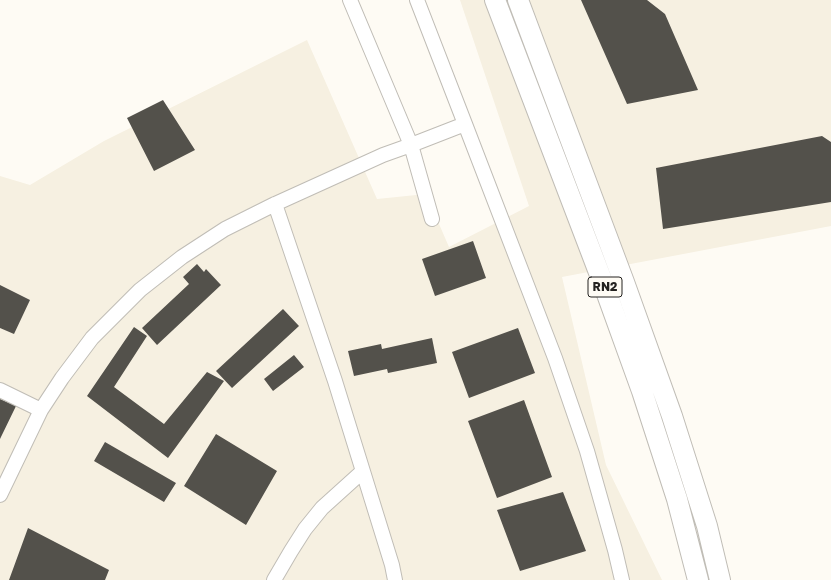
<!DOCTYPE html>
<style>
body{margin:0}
canvas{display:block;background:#fefbf4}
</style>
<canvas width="831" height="580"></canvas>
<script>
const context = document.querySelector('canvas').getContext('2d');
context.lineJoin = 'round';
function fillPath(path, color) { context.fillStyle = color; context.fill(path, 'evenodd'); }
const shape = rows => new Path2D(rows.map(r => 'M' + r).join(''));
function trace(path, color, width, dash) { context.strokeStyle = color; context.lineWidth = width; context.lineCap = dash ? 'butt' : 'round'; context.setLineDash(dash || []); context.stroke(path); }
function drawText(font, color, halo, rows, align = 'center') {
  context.font = font + ' "Golos Text",sans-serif'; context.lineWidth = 4; context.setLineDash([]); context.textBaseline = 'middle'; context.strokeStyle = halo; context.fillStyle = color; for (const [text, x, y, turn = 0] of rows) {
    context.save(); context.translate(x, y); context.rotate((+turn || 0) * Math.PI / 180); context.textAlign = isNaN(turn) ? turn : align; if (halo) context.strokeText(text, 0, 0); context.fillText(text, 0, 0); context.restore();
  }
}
const built = shape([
 [460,0,831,0,831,226,562,277,606,465,662,580,0,580,0,176,30,185,104,141,307,40,377,199,426,194,449,247,529,206]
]);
const building = shape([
 [581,0,647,0,665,14,698,90,627,104],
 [163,100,195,150,154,171,127,118],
 [822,136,831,142,831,202,663,229,656,168],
 [473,241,486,278,435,296,422,259],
 [197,264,204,272,206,269,221,285,157,345,142,328,189,284,183,277],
 [0,285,30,300,14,334,0,328],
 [283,309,299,326,232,388,216,371],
 [134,327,147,336,114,387,164,424,207,372,224,381,168,458,87,396],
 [518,328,535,373,469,398,452,352],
 [432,338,437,363,388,373,387,369,354,376,348,351,381,344,382,349],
 [294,355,304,367,273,391,264,379],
 [0,399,16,406,0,439],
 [524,400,552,477,497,498,468,421],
 [216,434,277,471,246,525,184,486],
 [105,442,176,483,164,502,94,461],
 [563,492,586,551,520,571,497,510],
 [28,528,109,570,105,580,9,580]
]);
const minor = shape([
 [350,0,411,145,432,219],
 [417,0,465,124,555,358,587,451,615,550,622,580],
 [275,204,335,381,392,565,395,580],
 [0,390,41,410],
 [0,495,41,410,62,378,92,338,140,290,182,257,225,229,275,204,383,155,411,145,465,124],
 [274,580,291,551,305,529,322,508,363,471]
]);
const highway = shape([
 [495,0,603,283,642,391,677,499,698,580],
 [518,0,624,282,672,416,707,526,720,580]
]);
const shields = [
 [605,287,34]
];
const shieldNames = [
 ["RN2",605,287]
];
fillPath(built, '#f6f0e1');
fillPath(building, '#53514b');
trace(minor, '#c0bdb6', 16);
trace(highway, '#c0bdb6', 22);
trace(minor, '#fff', 14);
trace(highway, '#fff', 20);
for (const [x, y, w] of shields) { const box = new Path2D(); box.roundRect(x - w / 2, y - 10, w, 20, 3); context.fillStyle = '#fefbf4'; context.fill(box); trace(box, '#242220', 1); }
drawText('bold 12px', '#242220', null, shieldNames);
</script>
